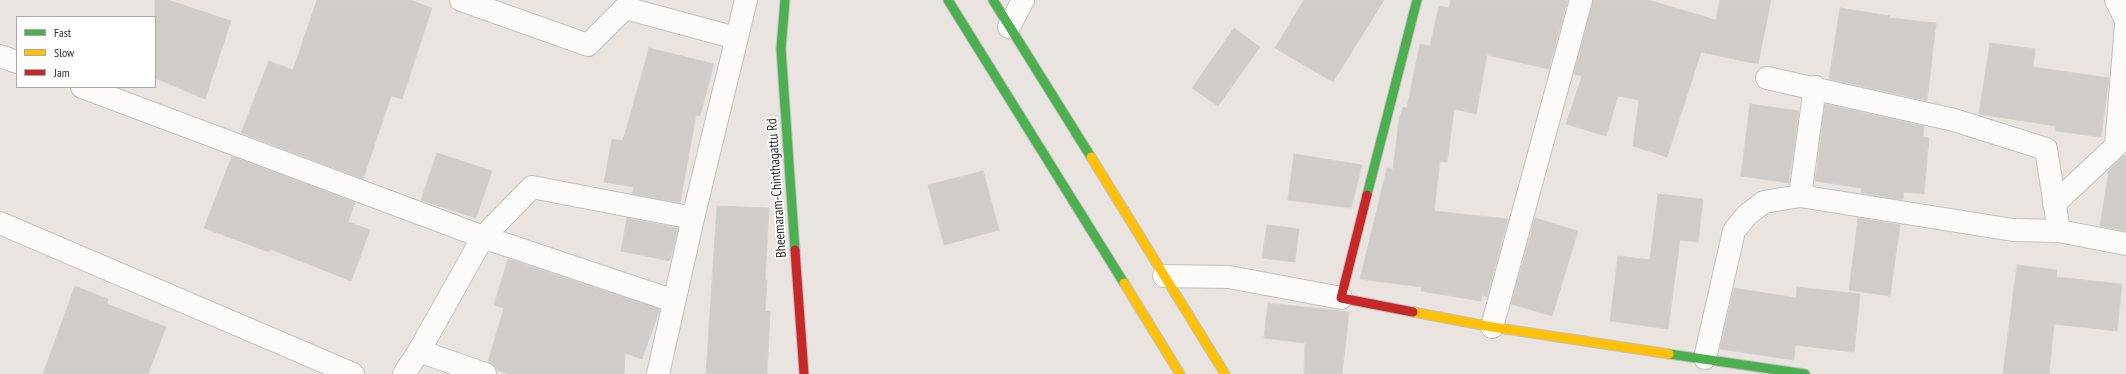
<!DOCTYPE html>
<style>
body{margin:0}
#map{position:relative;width:2126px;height:374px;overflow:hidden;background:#e9e4df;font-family:"PT Sans Narrow",sans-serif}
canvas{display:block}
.legend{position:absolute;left:16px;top:16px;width:140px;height:72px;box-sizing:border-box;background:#fff;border:1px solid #aaa;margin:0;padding:5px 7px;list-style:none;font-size:12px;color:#2a2a2a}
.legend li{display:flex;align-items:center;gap:8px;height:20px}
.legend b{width:20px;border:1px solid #aaa}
</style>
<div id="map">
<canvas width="2126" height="374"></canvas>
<ul class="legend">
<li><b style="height:5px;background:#4caf50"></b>Fast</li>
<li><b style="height:5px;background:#ffc107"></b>Slow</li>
<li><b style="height:5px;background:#c62828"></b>Jam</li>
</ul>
</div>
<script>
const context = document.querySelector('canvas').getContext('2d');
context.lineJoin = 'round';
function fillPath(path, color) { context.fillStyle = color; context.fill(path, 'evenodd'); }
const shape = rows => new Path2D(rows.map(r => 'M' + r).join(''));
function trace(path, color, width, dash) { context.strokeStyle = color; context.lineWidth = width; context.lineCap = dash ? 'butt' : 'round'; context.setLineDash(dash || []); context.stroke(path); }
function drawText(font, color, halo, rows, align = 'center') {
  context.font = font + ' "PT Sans Narrow",sans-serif'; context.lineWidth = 3.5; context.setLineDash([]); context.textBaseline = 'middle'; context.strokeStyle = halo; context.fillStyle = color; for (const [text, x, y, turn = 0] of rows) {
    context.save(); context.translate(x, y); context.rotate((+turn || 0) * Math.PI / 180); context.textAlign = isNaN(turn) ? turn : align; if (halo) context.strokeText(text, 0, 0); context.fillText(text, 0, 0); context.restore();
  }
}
const building = shape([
 [155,0,168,0,231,21,205,99,155,78,155,0],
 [317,0,410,0,432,8,402,99,391,96,363,179,241,133,269,61,293,70,317,0],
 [1304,0,1384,0,1333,82,1275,48,1304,0],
 [1451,0,1568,0,1549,69,1487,55,1476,114,1454,109,1447,162,1440,161,1434,211,1508,219,1487,297,1482,295,1481,301,1421,291,1422,287,1360,279,1387,168,1393,169,1399,120,1403,107,1407,108,1420,44,1430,46,1439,6,1449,8,1451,0],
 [1593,0,1648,0,1716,20,1720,0,1771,0,1758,64,1701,52,1667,157,1633,146,1639,100,1618,96,1606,136,1566,124,1582,76,1574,74,1593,0],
 [1840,8,1890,16,1889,18,1936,23,1927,101,1829,79,1840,8],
 [1234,28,1260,47,1218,106,1192,88,1234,28],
 [1990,43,2035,49,2033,67,2109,78,2101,137,2056,131,2056,126,1979,114,1990,43],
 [649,48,714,64,700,116,696,115,680,203,632,194,634,187,604,182,612,139,623,141,649,48],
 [1750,104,1799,111,1789,183,1741,176,1750,104],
 [1825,104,1924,126,1923,137,1929,138,1924,194,1904,192,1903,200,1861,193,1862,188,1815,181,1825,104],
 [437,153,492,171,476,218,421,200,437,153],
 [1294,154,1362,165,1351,208,1288,200,1294,154],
 [232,156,355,202,348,222,370,230,351,281,270,249,269,252,204,228,232,156],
 [2123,156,2126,156,2126,231,2100,226,2109,170,2123,156],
 [983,171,999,230,944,245,928,185,983,171],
 [1658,194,1703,199,1698,242,1680,240,1668,329,1610,321,1618,256,1650,260,1658,194],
 [717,206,769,208,765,280,767,280,765,311,770,312,767,374,706,374,717,206],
 [627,218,678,228,670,261,621,251,627,218],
 [1535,218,1578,231,1552,316,1511,304,1535,218],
 [1858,218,1900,225,1890,296,1849,290,1858,218],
 [1267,225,1299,229,1295,262,1262,258,1267,225],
 [508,259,660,309,642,359,625,353,624,374,509,374,497,370,494,366,488,362,504,308,494,305,508,259],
 [2017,265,2057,270,2056,277,2122,284,2117,331,2054,324,2049,374,2003,374,2017,265],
 [75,286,108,299,107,304,166,327,148,374,43,374,75,286],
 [1797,287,1860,294,1854,352,1795,345,1794,360,1720,349,1734,288,1796,298,1797,287],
 [1268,303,1349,312,1342,374,1304,374,1305,343,1264,338,1268,303]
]);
const street = shape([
 [461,0,588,45,625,8,736,38],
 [2116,0,2126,20],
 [1009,27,1023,0],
 [0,56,17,62],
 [1767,78,1954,120,2046,149,2059,231],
 [82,87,483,237,419,351,404,374],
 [1800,196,1815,87],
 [2054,204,2116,146,2126,25],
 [0,223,353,374],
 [1164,276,1229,277,1341,298],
 [674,301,483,237,532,187,693,218],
 [1492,327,1581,0],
 [419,351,485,374],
 [1705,358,1734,231,1747,215,1764,202,1800,196,2013,230,2059,231,2126,244],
 [658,374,693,218,746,0]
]);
const fast = shape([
 [785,0,781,49,795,250],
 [948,0,1124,283],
 [993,0,1091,157],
 [1367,195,1417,0],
 [1669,354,1805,374]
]);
const slow = shape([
 [1091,157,1225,374],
 [1124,283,1180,374],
 [1413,312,1492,327,1669,354]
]);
const jam = shape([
 [1367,195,1341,298,1413,312],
 [795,250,804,374]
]);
const streetNames = [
 ["Bheemaram-Chinthagattu Rd",777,188,-94]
];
fillPath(building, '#d0ccc9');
trace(building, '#d4d0cb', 1);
trace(street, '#c2c1c1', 24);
trace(fast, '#c2c1c1', 11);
trace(slow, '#c2c1c1', 11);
trace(jam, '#c2c1c1', 11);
trace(street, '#fcfbfa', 22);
trace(fast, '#4caf50', 9);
trace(slow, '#ffc107', 9);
trace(jam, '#c62828', 9);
drawText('14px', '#2a2a2a', '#fff', streetNames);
</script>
